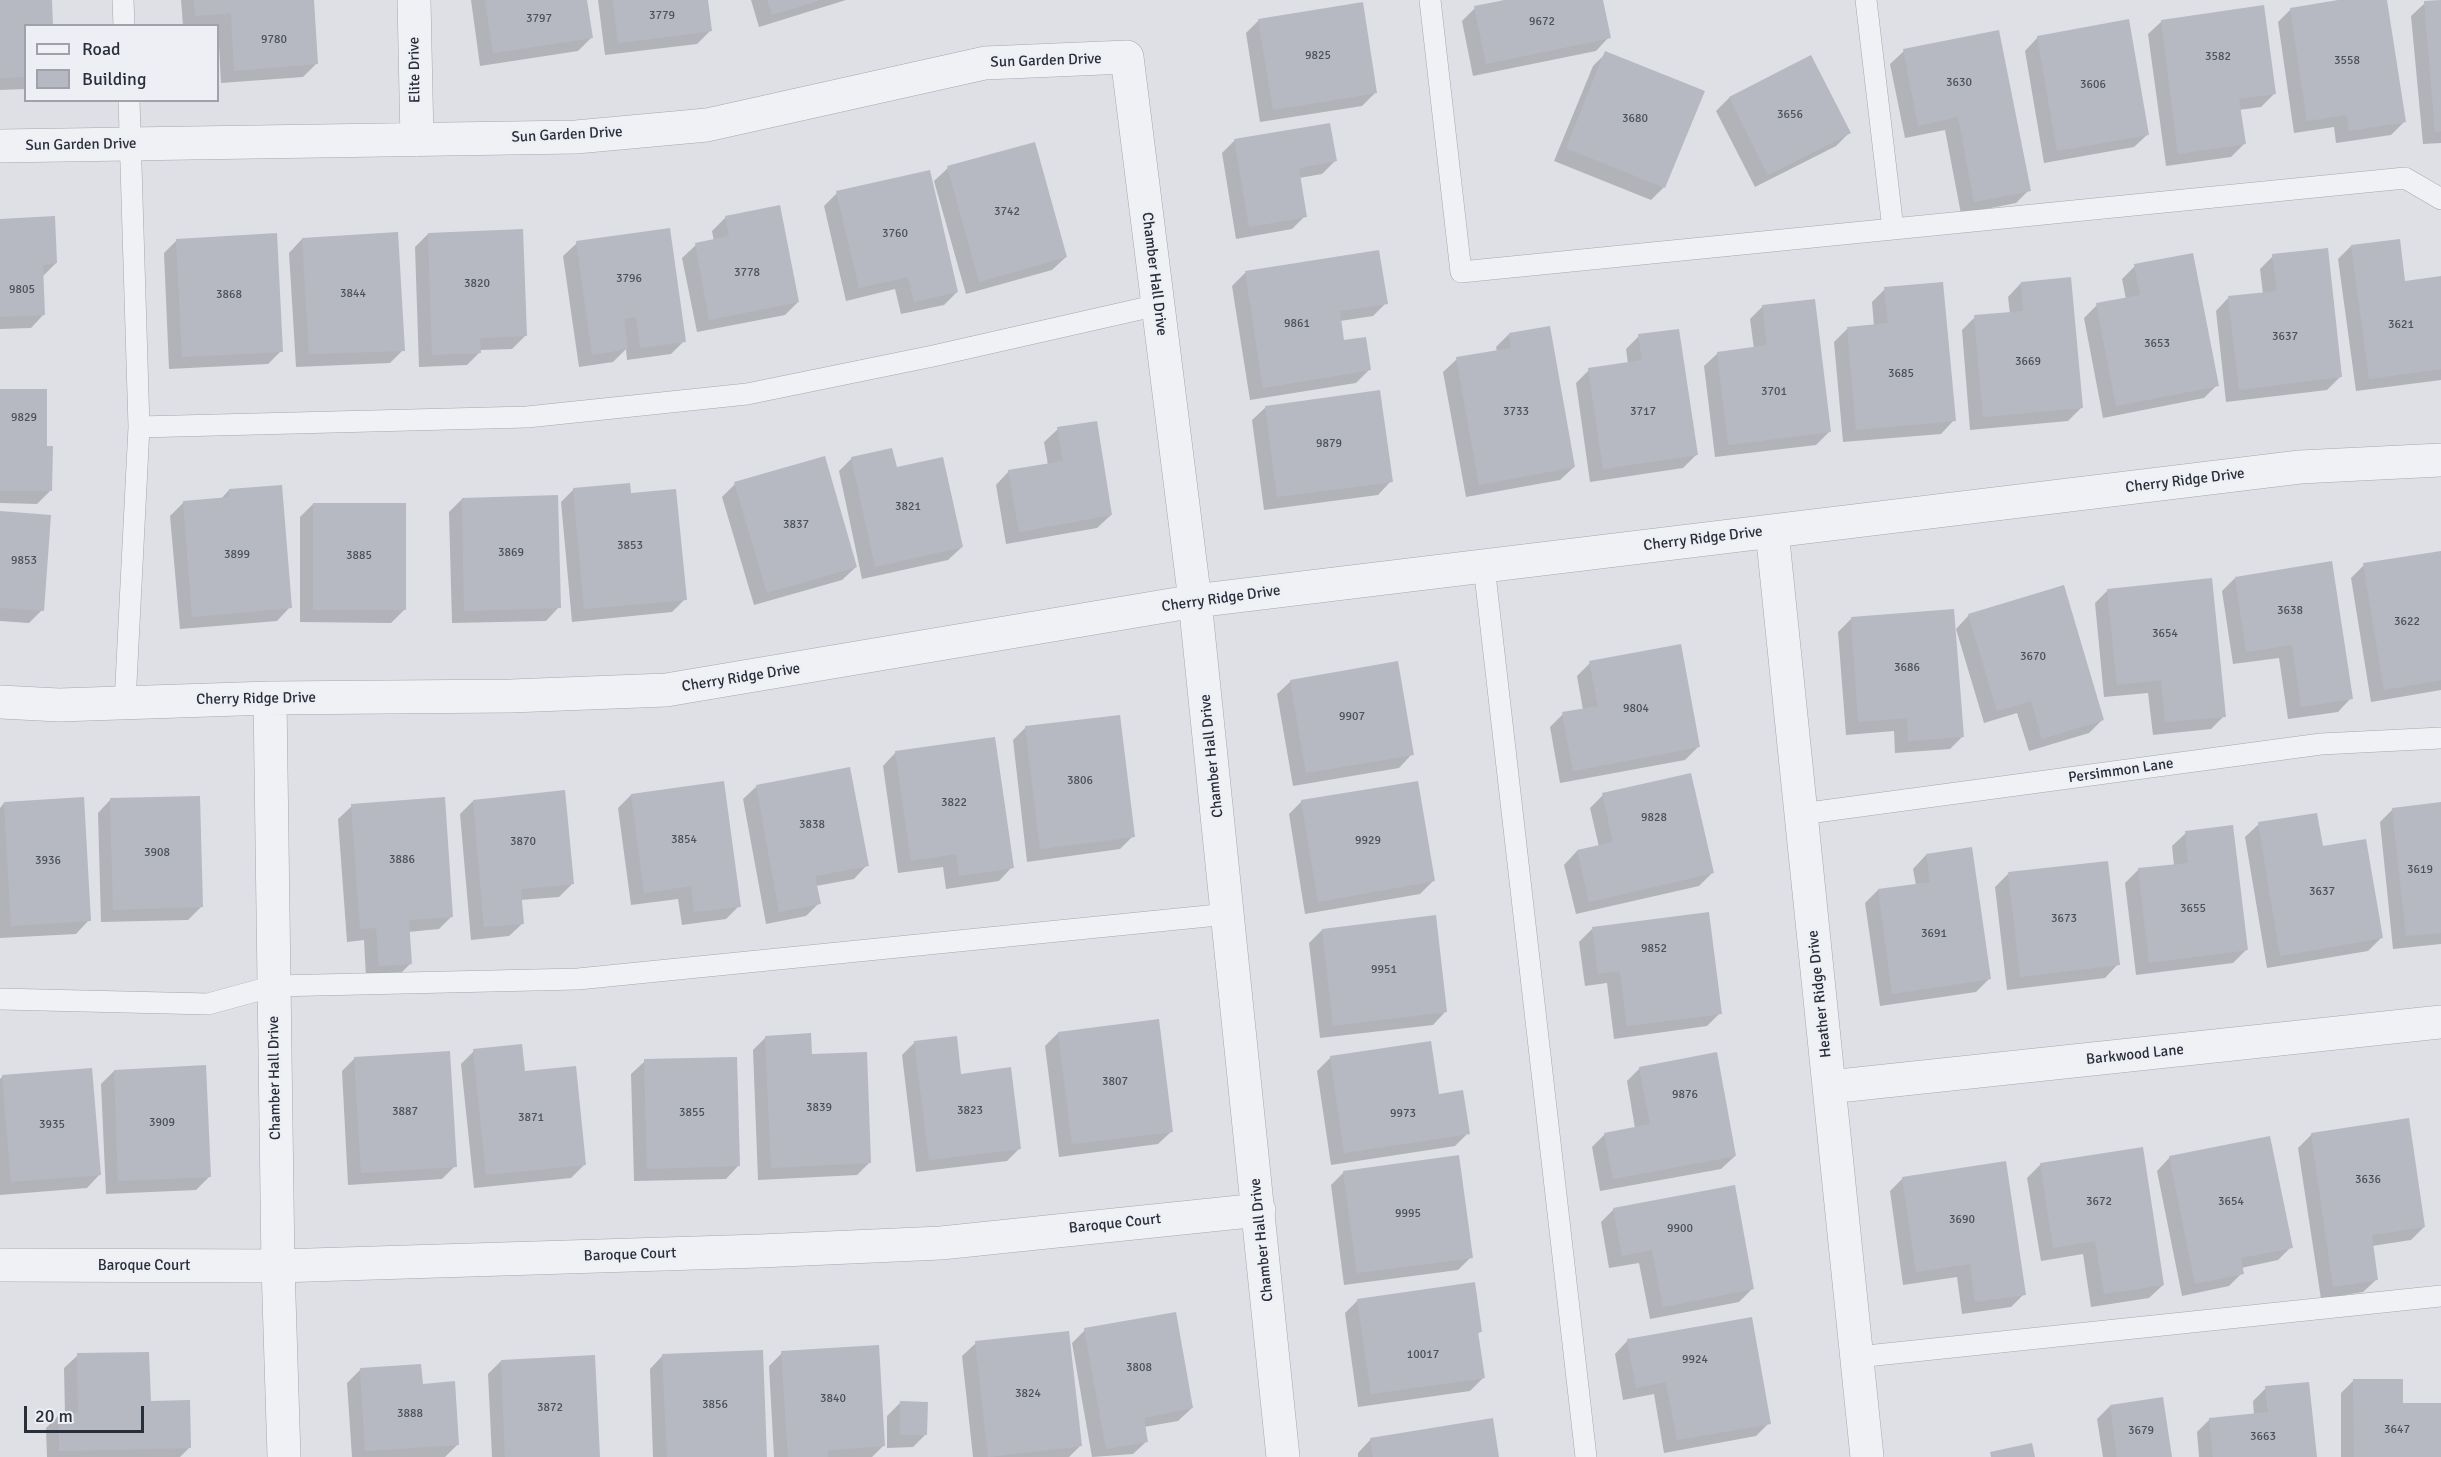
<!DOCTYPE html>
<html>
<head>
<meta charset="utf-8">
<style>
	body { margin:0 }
	#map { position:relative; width:2441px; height:1457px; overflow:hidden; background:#dee0e6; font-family:Signika,sans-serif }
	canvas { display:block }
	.legend { position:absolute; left:24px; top:24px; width:195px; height:78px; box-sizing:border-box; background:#edeff4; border:2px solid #9fa2aa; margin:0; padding:8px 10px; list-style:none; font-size:18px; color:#292e3b }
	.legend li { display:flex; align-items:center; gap:12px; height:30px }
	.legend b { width:30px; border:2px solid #9fa2aa }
	.scale { position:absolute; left:24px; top:1406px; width:120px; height:27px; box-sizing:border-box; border:3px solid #292e3b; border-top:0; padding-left:8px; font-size:18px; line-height:21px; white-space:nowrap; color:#292e3b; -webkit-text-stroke:4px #edeff4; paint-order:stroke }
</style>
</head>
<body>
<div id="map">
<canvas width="2441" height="1457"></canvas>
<ul class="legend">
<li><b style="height:8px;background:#f0f1f5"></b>Road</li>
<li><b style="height:16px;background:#b6b9c2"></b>Building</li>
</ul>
<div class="scale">20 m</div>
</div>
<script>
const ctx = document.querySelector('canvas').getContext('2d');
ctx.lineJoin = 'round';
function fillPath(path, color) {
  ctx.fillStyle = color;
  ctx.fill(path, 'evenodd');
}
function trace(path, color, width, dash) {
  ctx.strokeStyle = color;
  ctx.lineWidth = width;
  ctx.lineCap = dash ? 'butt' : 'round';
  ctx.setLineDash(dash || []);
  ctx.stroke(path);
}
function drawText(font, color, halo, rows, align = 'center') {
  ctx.font = font + ' Signika,sans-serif';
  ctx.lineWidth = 4.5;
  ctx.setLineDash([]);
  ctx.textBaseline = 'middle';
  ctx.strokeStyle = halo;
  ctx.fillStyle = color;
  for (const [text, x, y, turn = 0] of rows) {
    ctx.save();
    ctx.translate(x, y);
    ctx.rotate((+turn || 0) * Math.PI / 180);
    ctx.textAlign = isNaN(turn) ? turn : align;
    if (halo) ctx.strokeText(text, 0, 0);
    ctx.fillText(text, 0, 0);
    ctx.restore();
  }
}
fillPath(new Path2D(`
	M0,0h51l-25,26v63l-26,1z
	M181,0h131l4,64 -13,13 -82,6 -3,-57h-35z
	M471,0h115l5,38 -13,13 -98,15z
	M598,0h109l3,31 -13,13 -92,11z
	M751,0h95l-87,27z
	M1505,0h96l8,37 -13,14 -123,25 -11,-55 13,-13z
	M2348,0h37l19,122 -13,13 -55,8 -2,-16 -40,6 -16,-111 13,-13z
	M2441,1v142l-18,1 -12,-128 14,-13z
	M1259,20l116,73 -13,13 -102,16 -14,-89z
	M2162,21l112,73 -13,13 -22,3 5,34 -13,13 -65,9 -18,-132z
	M2038,37l110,97 -14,13 -90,16 -19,-112z
	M1904,51l125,139 -13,13 -55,11 -16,-84 -40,8 -15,-74z
	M1606,53l58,134 -13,13 -97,-39 39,-95z
	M1810,57l39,76 -13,13 -81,41 -39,-76 13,-13z
	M1235,140l100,21 -13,13 -23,4 6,38 -13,13 -56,10 -14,-86z
	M948,168l118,89 -14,13 -86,24 -32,-113z
	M837,193l120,99 -13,13 -43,9 -6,-25 -49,12 -22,-95z
	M726,217l72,85 -13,13 -88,17 -15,-74 14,-13 18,-4 -2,-10z
	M0,221l56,42 -14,14 2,37 -13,14 -31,1z
	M428,234l98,101 -14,14 -32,1v2l-13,13 -48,2 -4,-120z
	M302,239l101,111 -13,13 -94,4 -7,-114z
	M177,240l104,111 -13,13 -99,5 -5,-116z
	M577,243l107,98 -13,13 -44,6 -1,-11 -13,13 -34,5 -16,-111z
	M2351,246l53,37 37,-5v102l-85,11 -18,-132z
	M2273,256l67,121 -13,13 -101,12 -10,-91 13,-14 34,-3 -3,-25z
	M2135,266l82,119 -13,13 -101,20 -19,-100 13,-13 29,-6 -4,-20z
	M1245,273l141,30 -13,13 -33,5 3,21 26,28 -13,13 -106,17 -18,-114z
	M2021,283l60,125 -13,13 -98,9 -8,-100 13,-13 35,-3 -2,-17z
	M1885,289l69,131 -13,14 -98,8 -9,-100 13,-13 27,-3 -2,-24z
	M1763,306l66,126 -13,13 -101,12 -11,-91 14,-13 36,-4 -4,-30z
	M1509,334l65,133 -14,13 -94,17 -23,-125 14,-13 40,-7 -1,-5z
	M1639,336l57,119 -13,13 -93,14 -14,-99 13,-13 39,-6 -2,-15z
	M0,390l45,57 5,44 -13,13 -37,-1z
	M1266,407l125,74 -13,14 -114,15 -12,-90z
	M1058,429l53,86 -14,13 -91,16 -10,-59 13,-14 39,-6 -4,-23z
	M852,458l44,11 66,78 -14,13 -86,19 -23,-108z
	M735,484l121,83 -14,13 -88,25 -32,-108z
	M574,489l56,6 55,104 -13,13 -100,10 -11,-120z
	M229,490l61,117 -13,14 -97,8 -10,-113 13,-13 38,-4z
	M462,499l97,108 -13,14 -94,2 -3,-111z
	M313,504l92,105 -14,14 -91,-1v-105z
	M0,513l42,97 -13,13 -29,-2z
	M2441,552v138l-70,12 -20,-124 13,-13z
	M2235,578l116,120 -13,14 -50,7 -9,-61 -46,6 -11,-73z
	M2108,590l116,126 -13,13 -58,6 -5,-42 -44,4 -9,-94z
	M1969,615l133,105 -13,13 -60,18 -12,-38 -33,10 -28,-94z
	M1851,619l112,117 -13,13 -55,4 -1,-22 -48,4 -8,-103z
	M1590,663l108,84 -13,13 -125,23 -10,-56 13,-13 20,-4 -6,-34z
	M1291,681l121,73 -13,14 -106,18 -16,-92z
	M1026,727l107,109 -13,13 -93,13 -14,-122z
	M896,752l116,115 -13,14 -53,8 -3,-22 -45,6 -15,-107z
	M757,786l110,79 -13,14 -38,7 3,17 -13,13 -40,8 -23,-125z
	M631,795l108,111 -13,13 -44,6 -4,-26 -47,6 -13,-97z
	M1603,795l109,78 -13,13 -123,28 -12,-49 13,-14 22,-4 -9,-39z
	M111,799l90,108 -13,13 -87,2 -3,-109z
	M473,801l99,83 -13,13 -39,3 3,23 -14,13 -38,4 -11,-126z
	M1302,801l131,80 -13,13 -115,20 -16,-100z
	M4,803l85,117 -13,14 -76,4v-130z
	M2441,803v141l-48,5 -13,-127 13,-13z
	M352,806l100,110 -13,13 -31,3 3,31 -13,13 -32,2 -2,-38 -17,2 -9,-123z
	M2259,824l62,24 60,90 -13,13 -101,17 -22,-131z
	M2186,833l60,117 -13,13 -97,12 -11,-92 13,-13 36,-4 -2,-20z
	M1926,855l63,124 -13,13 -96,14 -15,-103 13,-13 38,-5 -3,-16z
	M2008,874l110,90 -13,14 -98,12 -12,-103z
	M1592,929l128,84 -13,13 -93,13 -7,-56 -22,3 -6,-44z
	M1322,930l124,81 -13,14 -113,13 -11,-95z
	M1058,1033l114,98 -14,13 -99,13 -14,-111z
	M766,1037l44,19 60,106 -13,13 -99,5 -5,-130z
	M915,1042l45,33 60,73 -13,13 -91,11 -14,-117z
	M474,1051l49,22 61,92 -13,13 -97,10 -13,-124z
	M355,1058l100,108 -13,13 -94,6 -6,-114z
	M1330,1058l108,38 30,37 -13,13 -124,19 -14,-94z
	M645,1061l94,104 -13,14 -92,2 -3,-107z
	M1640,1068l95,88 -14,13 -121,22 -8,-44 13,-13 30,-6 -8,-47z
	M114,1071l95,106 -13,13 -90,4 -5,-110z
	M3,1076l97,98 -13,14 -87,7v-116z
	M2312,1134l112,93 -13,13 -39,6 5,33 -14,13 -42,7 -23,-151z
	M2170,1157l121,90 -13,13 -37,8 1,5 -13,13 -47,10 -25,-125z
	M2041,1164l122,121 -14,13 -58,9 -8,-53 -42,7 -14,-83z
	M1344,1172l127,85 -13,13 -114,15 -13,-100z
	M1903,1178l121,116 -13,13 -49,7 -5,-37 -54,8 -13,-94z
	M1614,1209l138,80 -13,13 -89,17 -11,-56 -30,5 -8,-46z
	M1358,1300l123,31 -4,4 6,43 -13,13 -112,16 -13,-94z
	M1085,1330l107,78 -14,13 -34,6 3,14 -14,13 -41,3 -20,-114z
	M1628,1340l141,83 -13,13 -92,17 -10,-59 -31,6 -8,-46z
	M976,1343l104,103 -11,11h-96l-11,-101z
	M782,1353l102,92 -12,12h-98l-5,-91z
	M78,1355l71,47 40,46 -9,9h-133l-1,-29 13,-13h6l-1,-47z
	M663,1355l103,102h-113l-3,-88z
	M501,1361l98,96h-107l-4,-83z
	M360,1370l61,15 37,59 -13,13h-93l-5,-74z
	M2354,1380l47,24h40v53h-100v-64z
	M2266,1388l49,69h-116l-2,-25 13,-13 44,-4 -1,-14z
	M900,1403l26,31 -13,13 -26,1v-32z
	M2110,1406l60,51h-67l-6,-38z
	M1371,1439l126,18h-139v-4z`), '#0003');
fillPath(new Path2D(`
	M0,0h52l1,26h-27v51l-26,1z
	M194,0h120l4,64 -84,7 -3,-58 -36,3z
	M485,0h102l6,38 -100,15z
	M613,0h95l4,31 -94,12z
	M767,0h51v1l-46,14z
	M1505,0h98l8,38 -125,26 -12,-58z
	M2338,0h49l19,122 -57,9 -2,-16 -40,6 -17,-113z
	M2441,0v131l-6,1 -11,-131z
	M1363,2l14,91 -104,17 -15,-91z
	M2264,5l12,89 -37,5 7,45 -68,10 -17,-134z
	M2129,19l20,116 -92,16 -20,-115z
	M1999,30l32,161 -57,11 -16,-85 -40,9 -15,-77z
	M1605,51l100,40 -40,97 -99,-40z
	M1811,55l40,78 -83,42 -39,-78z
	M1330,123l7,38 -38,7 8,49 -58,10 -15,-88z
	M1035,142l32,115 -88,25 -32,-116z
	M930,170l28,122 -44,10 -6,-25 -49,11 -23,-97z
	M780,205l19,97 -90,18 -14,-77 34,-7 -4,-20z
	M55,216l2,47 -14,2 2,50 -45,2v-98z
	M670,228l16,114 -46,6 -4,-31 -12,2 4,30 -36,6 -16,-114z
	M523,229l4,107 -47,2 1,15 -49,2 -4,-122z
	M398,232l7,119 -96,3 -7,-116z
	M277,233l6,119 -101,5 -6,-118z
	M2400,239l5,42 36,-5v93l-72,10 -18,-134z
	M2328,248l14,129 -103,13 -11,-94 49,-5 -5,-37z
	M1379,250l9,54 -48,7 4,29 22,-3 5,33 -108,18 -18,-117z
	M2193,253l26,133 -103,20 -20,-103 44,-8 -6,-31z
	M2071,277l12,131 -100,9 -9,-102 49,-4 -2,-29z
	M1943,282l13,139 -100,9 -9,-103 41,-4 -4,-36z
	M1815,299l16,133 -103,13 -11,-93 50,-7 -5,-40z
	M1550,326l25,141 -96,18 -23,-128 55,-9 -2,-15z
	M1679,329l19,126 -95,14 -15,-101 54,-8 -4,-26z
	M0,389h47v57h6l-1,45h-52z
	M1380,390l13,92 -116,15 -12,-91z
	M1097,421l15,94 -93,17 -11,-62 55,-9 -6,-34z
	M892,448l5,19 46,-10 20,90 -88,20 -24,-110z
	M825,456l32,111 -90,26 -33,-111z
	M630,483l1,10 45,-4 11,111 -103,9 -11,-121z
	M282,485l10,123 -100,9 -9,-116 46,-4v-8z
	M558,495l3,113 -97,3 -2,-113z
	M313,503h93v107h-93z
	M0,511l51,4 -7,96 -44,-3z
	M2441,551v129l-57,10 -21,-127z
	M2332,561l21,138 -52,8 -9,-62 -46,7 -11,-75z
	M2212,578l14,139 -61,5 -4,-42 -44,5 -10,-96z
	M2064,585l40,135 -62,19 -11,-38 -34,10 -29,-97z
	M1954,609l10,128 -56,4 -1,-23 -49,4 -7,-105z
	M1681,644l19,103 -127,24 -11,-59 36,-6 -9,-45z
	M1398,661l16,94 -108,18 -16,-93z
	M1120,715l15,122 -95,12 -15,-123z
	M995,737l19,131 -55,8 -3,-22 -45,7 -16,-110z
	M850,767l19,99 -54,10 6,28 -42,8 -23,-127z
	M1691,773l23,100 -125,29 -12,-52 36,-8 -11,-49z
	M724,781l17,126 -47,5 -3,-26 -47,7 -13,-99z
	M1418,781l17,100 -117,21 -17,-102z
	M565,790l9,94 -53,5 3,35 -40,3 -11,-127z
	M200,796l3,111 -90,3 -3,-112z
	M84,797l7,124 -80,5 -7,-124z
	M445,797l8,120 -44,3 3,44 -33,2 -3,-38 -16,1 -9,-125z
	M2441,802v131l-35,3 -14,-128z
	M2317,813l6,33 43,-7 17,99 -103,18 -22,-134z
	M2233,825l15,125 -99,13 -11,-95 50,-5 -3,-32z
	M1972,847l19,132 -99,15 -14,-105 52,-7 -4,-28z
	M2108,861l12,104 -100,12 -12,-105z
	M1709,912l13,102 -95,12 -7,-55 -22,3 -6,-47z
	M1436,915l11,97 -114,14 -11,-97z
	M1159,1019l14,113 -101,12 -14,-112z
	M811,1033l1,21 55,-2 4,111 -100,5 -6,-132z
	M957,1036l4,38 50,-7 10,82 -92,11 -15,-119z
	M1431,1041l8,53 24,-4 7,44 -126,19 -14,-97z
	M522,1044l3,27 51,-5 10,99 -100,10 -13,-126z
	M450,1051l7,116 -96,6 -7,-116z
	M1717,1052l19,104 -123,23 -9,-46 46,-9 -11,-57z
	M737,1057l3,109 -93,3 -3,-110z
	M206,1065l5,112 -93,4 -4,-111z
	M92,1068l9,107 -90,7 -9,-107z
	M2409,1118l16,109 -53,8 6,45 -45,7 -22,-154z
	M2270,1136l23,112 -52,10 3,16 -49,10 -26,-128z
	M2143,1147l21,138 -60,9 -9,-53 -42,7 -13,-85z
	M1459,1155l14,103 -116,15 -14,-102z
	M2006,1161l20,134 -51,7 -5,-38 -54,8 -14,-95z
	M1735,1185l19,104 -91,18 -11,-57 -30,6 -9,-48z
	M1475,1282l7,50h-4l7,46 -114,16 -14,-95z
	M1176,1312l17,96 -49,10 4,24 -42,7 -22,-121z
	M1752,1317l19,107 -94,16 -11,-58 -30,6 -9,-49z
	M1069,1331l13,115 -94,11 -13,-116z
	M879,1345l6,101 -57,4v7h-40l-7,-106z
	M763,1350l4,107h-100l-5,-103z
	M149,1352l2,49 39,-1 1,48 -132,3v-38h19l-1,-60z
	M595,1355l5,102h-95l-4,-97z
	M421,1364l2,20 32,-3 4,64 -94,6 -5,-83z
	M2353,1379h50v24h38v54h-87z
	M2309,1382l8,75h-104l-4,-39 59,-6 -3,-26z
	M2163,1397l9,60h-55l-7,-52z
	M900,1401l28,1 -1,33h-27z
	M1493,1418l6,39h-126l-3,-19z
	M2032,1443l3,14h-44l-1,-5z`), '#b6b9c2');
const lane = new Path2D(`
	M123,0l1,26
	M1430,0l31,272 944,-94 36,21
	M1866,0l27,229
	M139,427l388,-10 220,-23 186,-38 225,-51
	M1484,566l102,891
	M125,703l14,-276 -10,-327
	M1801,814l520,-70 120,-6
	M0,999l208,5 66,-18 304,-7 650,-65
	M1857,1357l584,-61`);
const street = new Path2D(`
	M414,0l3,140
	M0,146l576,-9 131,-12 278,-62 142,-6 68,544 88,856
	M1772,531l95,926
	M270,698l8,568 6,191
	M0,702l59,3 211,-7 241,-2 155,-6 529,-89 1105,-134 141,-7
	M1829,1087l612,-65
	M0,1265l278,1 482,-15 181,-8 318,-33`);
trace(lane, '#a4a7af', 22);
trace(street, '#a4a7af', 34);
trace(lane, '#f0f1f5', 21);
trace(street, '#f0f1f5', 33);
drawText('12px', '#4c515d', null, [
	["3779",662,16],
	["3797",539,19],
	["9672",1542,22],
	["9780",274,40],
	["9825",1318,56],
	["3582",2218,57],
	["3558",2347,61],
	["3630",1959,83],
	["3606",2093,85],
	["3656",1790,115],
	["3680",1635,119],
	["3742",1007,212],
	["3760",895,234],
	["3778",747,273],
	["3796",629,279],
	["3820",477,284],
	["9805",22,290],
	["3844",353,294],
	["3868",229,295],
	["9861",1297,324],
	["3621",2401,325],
	["3637",2285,337],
	["3653",2157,344],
	["3669",2028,362],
	["3685",1901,374],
	["3701",1774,392],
	["3733",1516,412],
	["3717",1643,412],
	["9829",24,418],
	["9879",1329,444],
	["3821",908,507],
	["3837",796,525],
	["3853",630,546],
	["3869",511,553],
	["3899",237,555],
	["3885",359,556],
	["9853",24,561],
	["3638",2290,611],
	["3622",2407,622],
	["3654",2165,634],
	["3670",2033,657],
	["3686",1907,668],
	["9804",1636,709],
	["9907",1352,717],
	["3806",1080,781],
	["3822",954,803],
	["9828",1654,818],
	["3838",812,825],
	["3854",684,840],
	["9929",1368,841],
	["3870",523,842],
	["3908",157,853],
	["3886",402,860],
	["3936",48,861],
	["3619",2420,870],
	["3637",2322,892],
	["3655",2193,909],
	["3673",2064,919],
	["3691",1934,934],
	["9852",1654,949],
	["9951",1384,970],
	["3807",1115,1082],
	["9876",1685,1095],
	["3839",819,1108],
	["3823",970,1111],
	["3887",405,1112],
	["3855",692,1113],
	["9973",1403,1114],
	["3871",531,1118],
	["3909",162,1123],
	["3935",52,1125],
	["3636",2368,1180],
	["3672",2099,1202],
	["3654",2231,1202],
	["9995",1408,1214],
	["3690",1962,1220],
	["9900",1680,1229],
	["10017",1423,1355],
	["9924",1695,1360],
	["3808",1139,1368],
	["3824",1028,1394],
	["3840",833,1399],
	["3856",715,1405],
	["3872",550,1408],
	["3888",410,1414],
	["3647",2397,1430],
	["3679",2141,1431],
	["3663",2263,1437]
]);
drawText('15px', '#292e3b', '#edeff4', [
	["Sun Garden Drive",1046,61,-2],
	["Elite Drive",415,70,-91],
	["Sun Garden Drive",567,135,-3],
	["Sun Garden Drive",81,145,-1],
	["Chamber Hall Drive",1154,274,83],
	["Cherry Ridge Drive",2185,481,-7],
	["Cherry Ridge Drive",1703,539,-7],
	["Cherry Ridge Drive",1221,599,-8],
	["Cherry Ridge Drive",741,678,-9],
	["Cherry Ridge Drive",256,699,-1],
	["Chamber Hall Drive",1212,756,-96],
	["Persimmon Lane",2121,771,-8],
	["Heather Ridge Drive",1820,994,-96],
	["Barkwood Lane",2135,1055,-6],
	["Chamber Hall Drive",275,1078,-91],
	["Baroque Court",1115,1224,-6],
	["Chamber Hall Drive",1262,1240,-96],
	["Baroque Court",630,1255,-2],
	["Baroque Court",144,1266]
]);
</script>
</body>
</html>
